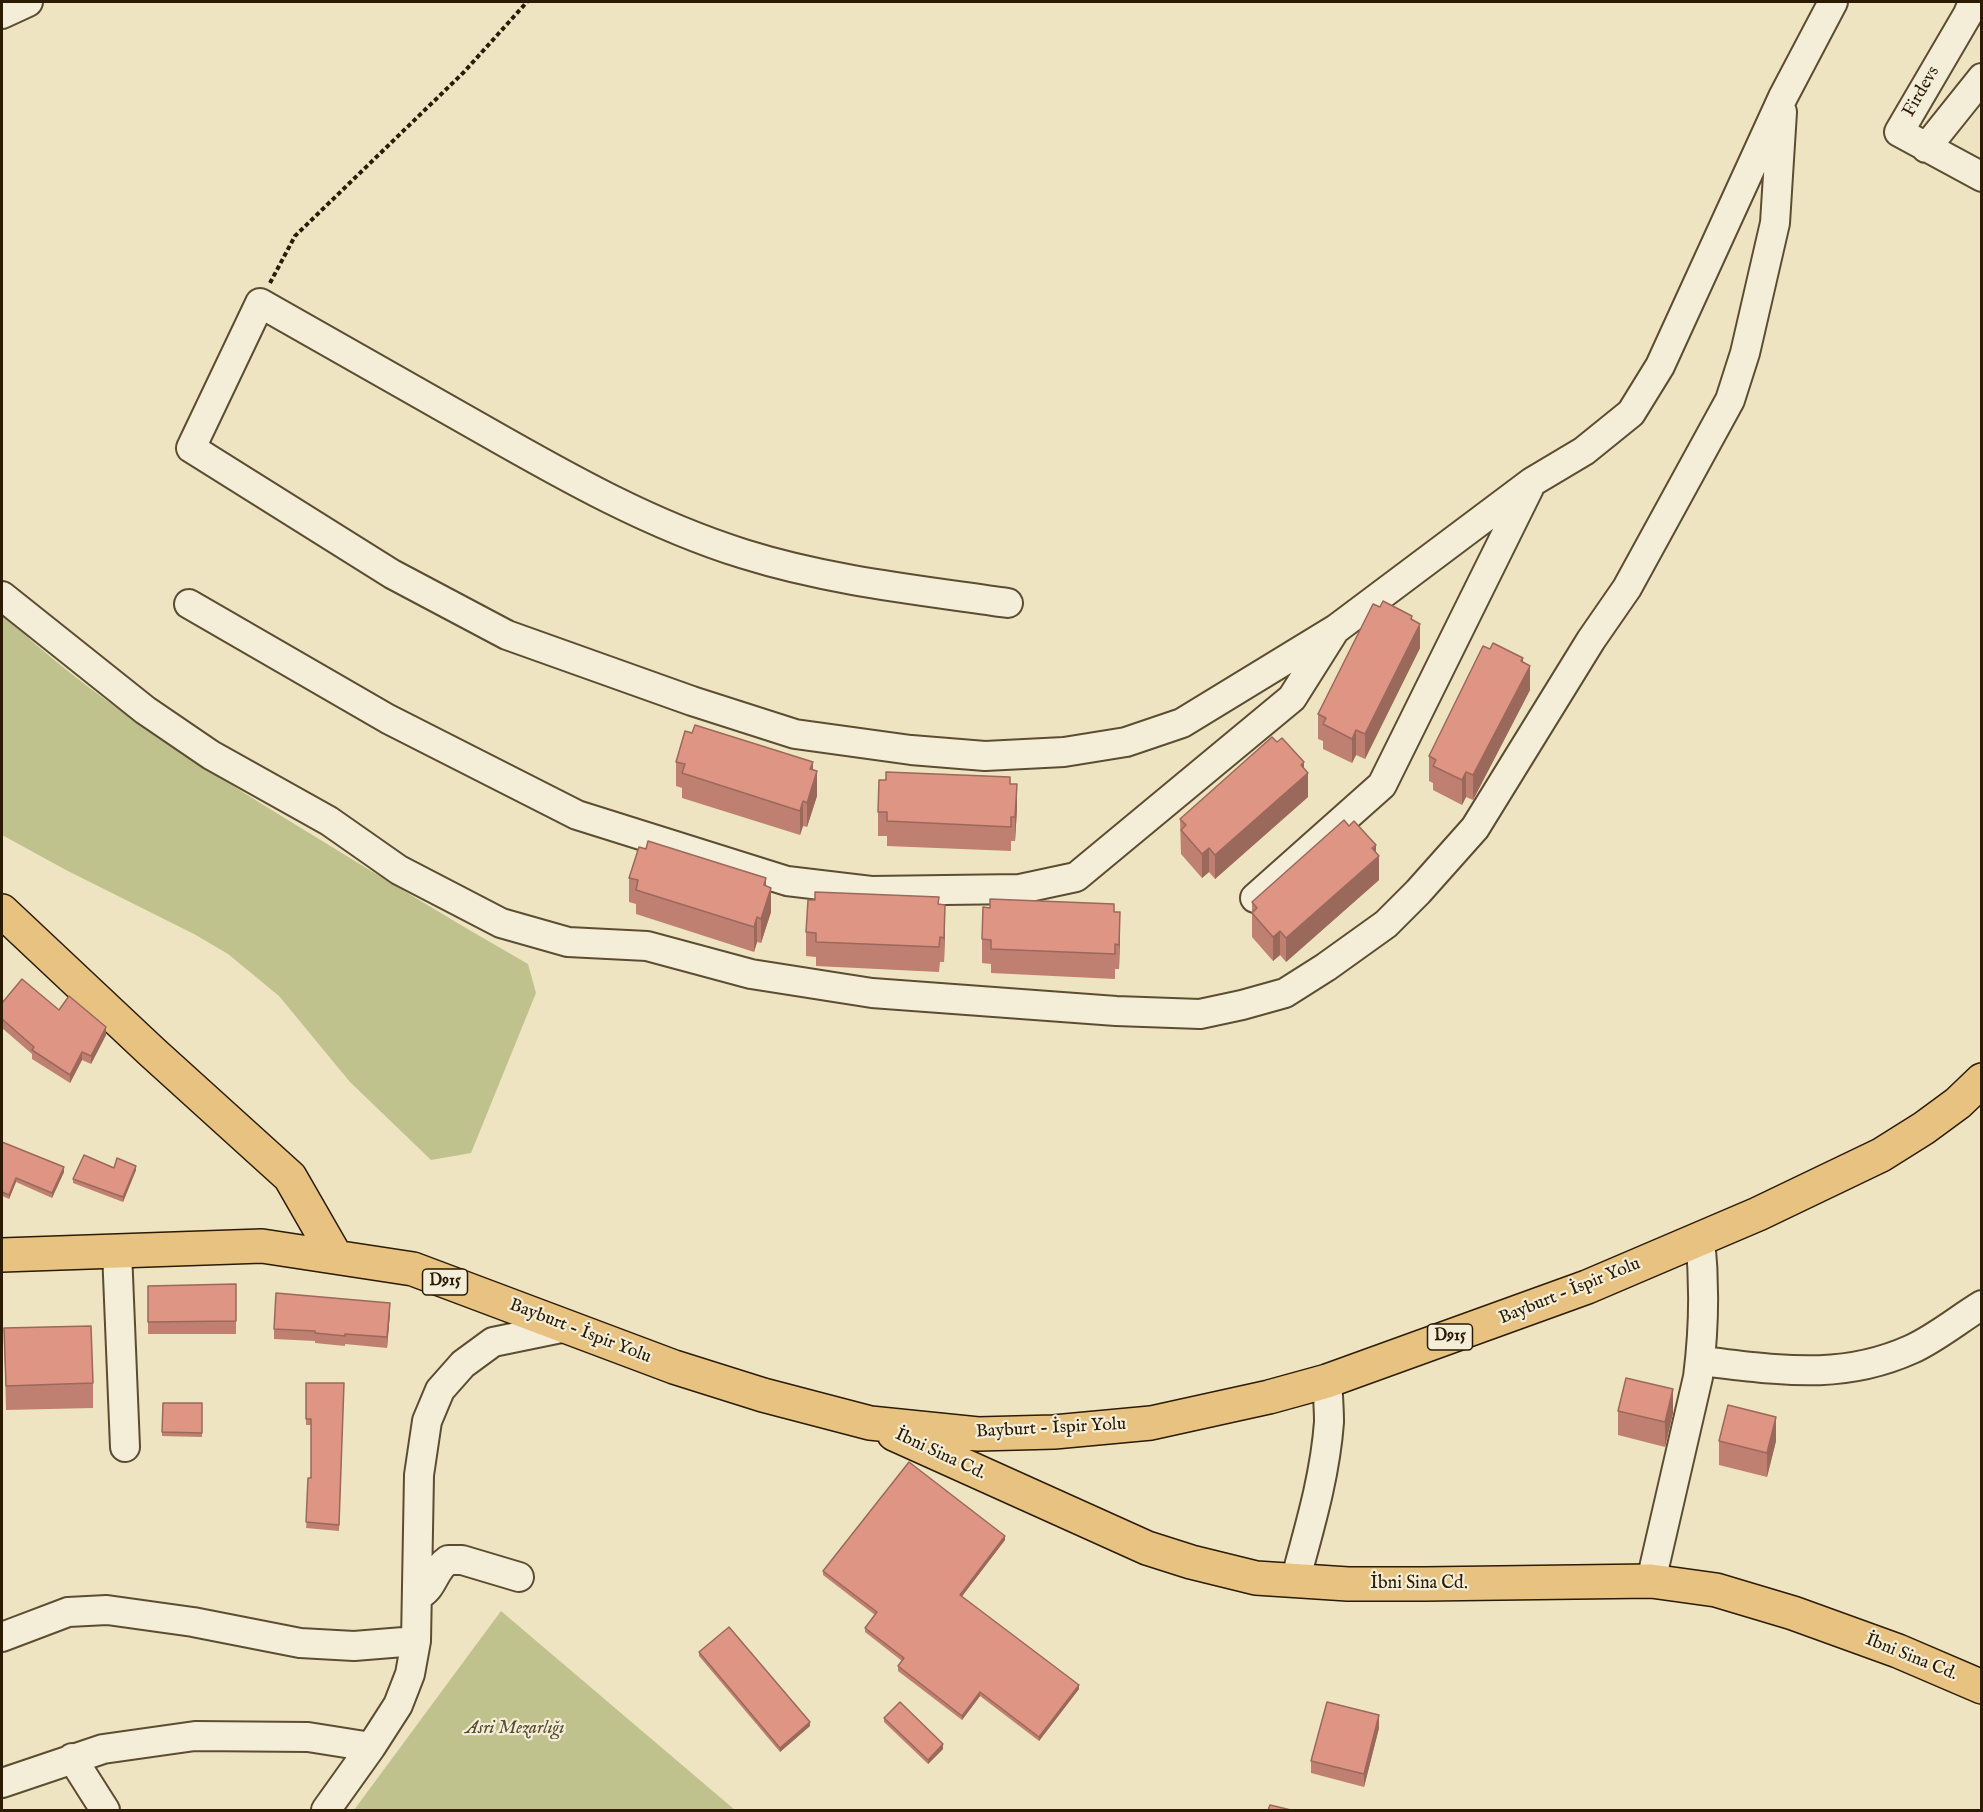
<!DOCTYPE html>
<html>
<head>
<meta charset="utf-8">
<style>
	body { margin:0 }
	#map { position:relative; width:1983px; height:1812px; overflow:hidden; background:#eee4c1; font-family:"IM FELL English",serif }
	canvas { display:block }
	.frame { position:absolute; inset:0; border:3px solid #2b1b03; pointer-events:none }
</style>
</head>
<body>
<div id="map">
<canvas width="1983" height="1812"></canvas>
<div class="frame"></div>
</div>
<script>
const ctx = document.querySelector('canvas').getContext('2d');
ctx.lineJoin = 'round';
function fillPath(path, color) {
  ctx.fillStyle = color;
  ctx.fill(path, 'evenodd');
}
function trace(path, color, width, dash) {
  ctx.strokeStyle = color;
  ctx.lineWidth = width;
  ctx.lineCap = dash ? 'butt' : 'round';
  ctx.setLineDash(dash || []);
  ctx.stroke(path);
}
function drawText(font, color, halo, rows, align = 'center') {
  ctx.font = font + ' "IM FELL English",serif';
  ctx.lineWidth = 4.5;
  ctx.setLineDash([]);
  ctx.textBaseline = 'middle';
  ctx.strokeStyle = halo;
  ctx.fillStyle = color;
  for (const [text, x, y, turn = 0] of rows) {
    ctx.save();
    ctx.translate(x, y);
    ctx.rotate((+turn || 0) * Math.PI / 180);
    ctx.textAlign = isNaN(turn) ? turn : align;
    if (halo) ctx.strokeText(text, 0, 0);
    ctx.fillText(text, 0, 0);
    ctx.restore();
  }
}
fillPath(new Path2D(`
	M2,614c89,84 195,150 299,214 75,46 150,92 227,136l8,29 -65,160 -40,7 -81,-78 -71,-86 -51,-42 -34,-20 -128,-64 -64,-35z
	M501,1611l234,199h-381z`), '#c0c28e');
const minor = new Path2D(`
	M1973,2l-5,12 -69,118 83,45
	M2,14l26,-12
	M1926,148l56,-70
	M2,596l143,114 66,45 118,66 70,49 102,53 67,19 79,4 104,28 121,19 244,18 84,3 42,-9 43,-12 41,-26 60,-43 32,-32 57,-64 116,-188 36,-52 103,-188 15,-47 30,-130 7,-111
	M1008,603c-89,-13 -178,-22 -264,-49 -93,-29 -178,-77 -262,-125 -74,-42 -148,-84 -222,-126l-69,145 201,126 115,61 185,66 103,33 116,16 74,6 79,-4 62,-10 56,-19 154,-94 196,-147 52,-31 47,-38 29,-47 123,-269 50,-95
	M189,604l199,115 189,96 210,66 84,10 149,-2 56,-12 216,-179 41,-65
	M1255,898l127,-113 147,-297
	M117,1251l8,196
	M1700,1361c76,8 139,21 212,-12 24,-11 47,-30 70,-44
	M1295,1581c14,-52 30,-104 34,-159 0,-13 -1,-27 -2,-41
	M1651,1581l47,-204c6,-47 7,-92 2,-139
	M417,1596c17,-7 16,-26 31,-36h14l57,17
	M2,1637l66,-25 39,-2 86,12 107,21 54,3 62,-5
	M72,1758l33,52
	M2,1783l101,-34 92,-13 113,1 63,10
	M326,1810l45,-63 27,-42 12,-31 6,-33 3,-166 8,-54 13,-31 23,-26 30,-22 73,-15`);
const major = new Path2D(`
	M2,911l150,141 138,125 46,80
	M2,1255l260,-9 151,23 261,98 89,28 107,28 108,11 76,-2 97,-9 118,-26 58,-16 260,-94 171,-73 123,-59 43,-27 34,-25 24,-23
	M894,1434l253,114 44,14 65,16 92,6h77l226,-3 65,9 77,23 105,38 84,36`);
trace(minor, '#5c4d32', 32);
trace(major, '#2b1b03', 36);
trace(new Path2D(`
	M270,283l25,-47 169,-164 63,-70`), '#2b1b03', 4, [4.5, 3]);
trace(minor, '#f4edd7', 28);
trace(major, '#e7c280', 33);
fillPath(new Path2D(`
	M1380,607l32,13 8,28 -55,111 -9,-4 -4,8 -29,-14v-8l-5,-2v-25z
	M1523,662l7,28 -57,110 -7,-3 -4,8 -29,-15v-7l-4,-2v-25z
	M676,762l137,8 4,26 -10,31 -4,-1 -3,9 -118,-37v-10l-6,-2z
	M1304,769l4,28 -93,82 -6,-7 -7,6 -21,-24 -1,-35z
	M1010,784l7,25 -2,32h-4v10l-124,-5v-10h-9v-24z
	M1349,826l27,26 3,28 -93,82 -6,-7 -7,6 -21,-24v-35z
	M629,878l137,8 5,26 -10,31 -4,-1 -3,10 -118,-38v-10l-7,-2z
	M939,905l6,24 -1,33h-4l-1,10 -123,-6v-9l-10,-1v-24z
	M1114,912l6,24 -1,33h-4v10l-124,-6v-9l-9,-1v-24z
	M2,1003l57,7 47,25 -15,29 -9,-4 -12,23 -38,-24v-5l-30,-26z
	M2,1142l62,30 -12,26 -36,-16 -7,17 -7,-3z
	M114,1168l22,2 -13,32 -50,-19v-4z
	M236,1284v50h-88v-48z
	M390,1313l-3,35 -42,-4v2l-30,-3v-2l-41,-2v-10z
	M4,1328l89,55v25l-87,2z
	M306,1383h38l-5,148 -33,-3 5,-50v-53h-5z
	M163,1403h39v34l-40,-1z
	M1618,1411l55,2 -8,34 -47,-12z
	M1719,1441h57l-9,36 -48,-12z
	M1005,1540l-43,56 117,93 -40,52 -59,-45 -18,24 -64,-49v-5l4,-5 -37,-29v-4l10,-13 -52,-40v-4z
	M699,1652l111,74 -30,26 -81,-96z
	M884,1718l59,31 -15,15 -44,-42z
	M1379,1728l-15,59 -53,-14v-12z`), '#bf8072');
fillPath(new Path2D(`
	M1412,616v23l8,-15v24l-55,111v-25z
	M1523,658v22l7,-14v24l-57,110v-25z
	M1356,730v25l-4,8v-24z
	M813,762v23l4,-14v25l-10,31v-24l3,-34z
	M1304,762v14l4,-3v24l-93,82v-24z
	M1466,772v25l-4,8v-25z
	M1017,784v25l-2,32v-24z
	M803,801v25l-3,9v-24z
	M1376,845v14l3,-3v24l-93,82v-24z
	M1209,848v24l-7,6v-24z
	M766,878v24l5,-14v24l-10,31v-24l3,-34z
	M945,905v24l-1,33v-24z
	M1120,912v24l-1,33v-24z
	M757,917v25l-3,10v-25z
	M1280,931v24l-7,6v-24z
	M106,1027v8l-15,29v-8z
	M82,1052v8l-12,23v-8z
	M136,1166v4l-13,32v-5z
	M64,1167v5l-12,26v-5z
	M16,1178v4l-7,17v-4z
	M390,1303v10l-3,35v-11z
	M1673,1389v24l-8,34v-25z
	M1776,1417v24l-9,36v-24z
	M1005,1536v4l-45,59v-4z
	M1079,1685v4l-40,52v-4z
	M980,1692v4l-18,24v-4z
	M1379,1715v13l-15,59v-13z
	M810,1722v4l-30,26v-4z
	M943,1744v5l-15,15v-4z`), '#9b685c');
const building = new Path2D(`
	M1383,601l29,15 -1,3 9,5 -55,110 -9,-4 -4,9 -29,-15 3,-6 -8,-4 55,-110 7,3z
	M1493,643l30,15 -2,3 9,5 -57,109 -7,-3 -4,8 -29,-14 3,-6 -7,-4 54,-110 7,3z
	M695,725l118,37 -3,7 7,2 -10,32 -4,-2 -3,10 -118,-38 3,-9 -9,-2 9,-31 7,2z
	M1272,737l5,5 5,-4 22,24 -3,3 7,8 -93,82 -6,-7 -7,6 -21,-24 5,-5 -6,-6z
	M886,772l124,5v7h7l-2,33h-4v10l-124,-6v-9h-9l1,-32h7z
	M1344,820l5,6 5,-5 22,24 -4,3 7,8 -93,82 -6,-7 -7,6 -21,-24 5,-5 -5,-6z
	M648,841l118,37 -2,7 7,3 -10,31 -4,-2 -3,10 -118,-37 2,-10 -9,-2 10,-31 7,2z
	M815,892l124,5 -1,7 7,1 -1,33 -4,-1 -1,10 -123,-5v-9l-10,-1 2,-32h7z
	M990,899l124,5v8h6l-1,33 -4,-1v10l-124,-5v-9l-9,-1 1,-32 7,1z
	M22,979l37,31 10,-14 37,31 -15,29 -9,-4 -12,23 -38,-25 2,-3 -32,-28v-16z
	M2,1142l62,25 -12,26 -36,-15 -7,17 -7,-3z
	M84,1155l30,13 3,-10 19,8 -13,31 -50,-18z
	M236,1284v37l-88,1v-36z
	M276,1293l114,10 -3,34 -42,-3v2l-30,-3v-2l-41,-2z
	M91,1326l2,57 -87,3 -2,-58z
	M1626,1378l47,11 -8,33 -47,-11z
	M306,1383h38l-5,142 -33,-3 2,-44h3v-59h-5z
	M163,1403h39v30l-40,-1z
	M1728,1405l48,12 -9,36 -48,-12z
	M909,1462l96,74 -45,59 119,90 -40,52 -59,-45 -18,24 -64,-50 6,-8 -39,-30 12,-16 -54,-41z
	M729,1627l81,95 -30,26 -81,-96z
	M900,1702l43,42 -15,16 -44,-42z
	M1327,1702l52,13 -15,59 -53,-13z
	M1270,1805l21,5h-23z`);
fillPath(building, '#de9584');
trace(building, '#9b685c', 1.5);
for (const [x, y, w] of [
	[445,1282,45],
	[1450,1337,45]
]) {
  const box = new Path2D();
  box.roundRect(x - w / 2, y - 13, w, 26, 4.5);
  ctx.fillStyle = '#f4edd7';
  ctx.fill(box);
  trace(box, '#2b1b03', 1.5);
}
drawText('bold 16px', '#2b1b03', null, [
	["D915",445,1282],
	["D915",1450,1337]
]);
drawText('18px', '#2b1b03', '#f4edd7', [
	["Firdevs",1922,92,-60],
	["Bayburt - İspir Yolu",1570,1292,-22],
	["Bayburt - İspir Yolu",580,1332,21],
	["Bayburt - İspir Yolu",1051,1429,-3],
	["İbni Sina Cd.",940,1455,25],
	["İbni Sina Cd.",1419,1584],
	["İbni Sina Cd.",1911,1658,22]
]);
drawText('italic 18px', '#584d2d', '#f4edd7', [
	["Asri Mezarlığı",515,1729]
]);
</script>
</body>
</html>
